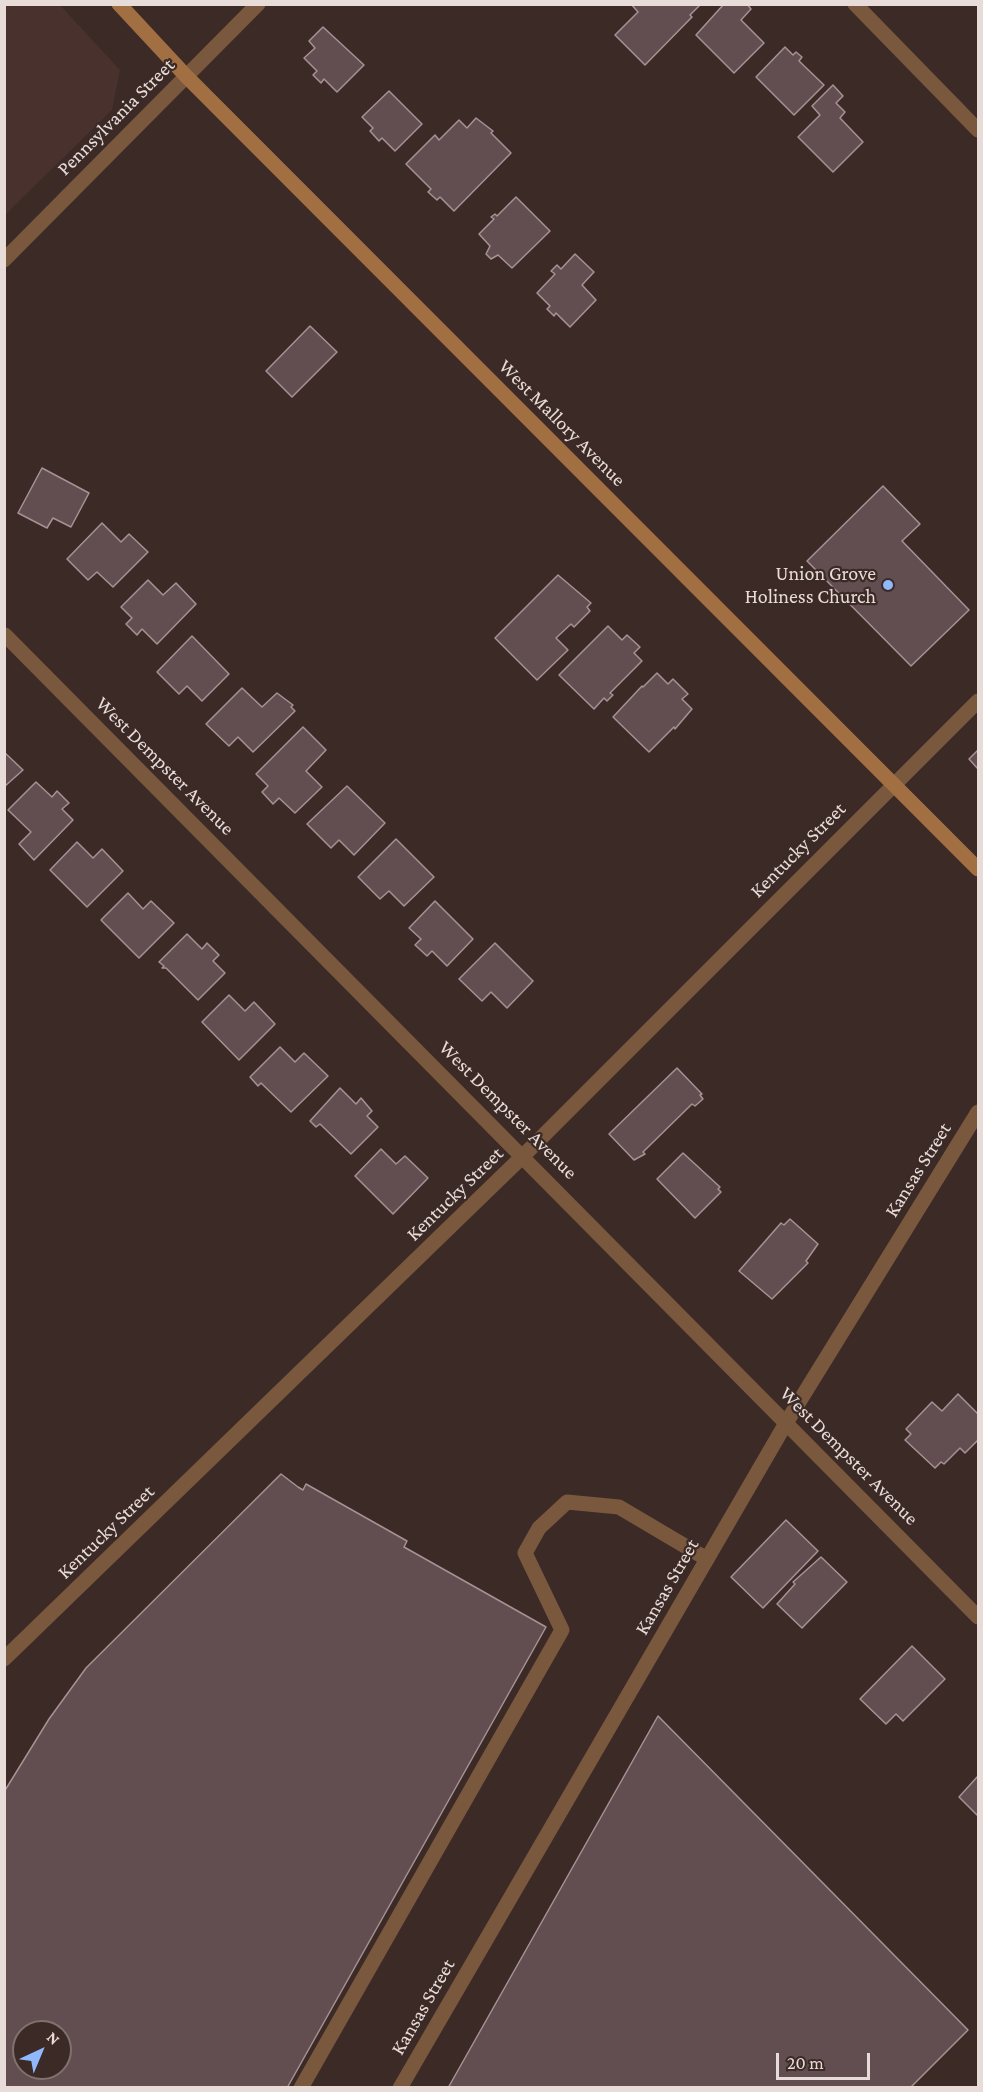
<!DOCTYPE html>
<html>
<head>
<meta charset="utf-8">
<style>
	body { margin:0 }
	#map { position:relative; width:983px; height:2092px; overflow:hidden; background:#3b2a26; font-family:"Crimson Pro",serif }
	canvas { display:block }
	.frame { position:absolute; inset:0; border:6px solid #e8dcd9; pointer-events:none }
	.north { position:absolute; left:12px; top:2020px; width:60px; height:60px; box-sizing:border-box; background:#3b2a26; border:2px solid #80716e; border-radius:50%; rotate:44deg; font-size:16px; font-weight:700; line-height:24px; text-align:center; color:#e8dcd9 }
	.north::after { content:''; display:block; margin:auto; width:21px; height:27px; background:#8fb8fd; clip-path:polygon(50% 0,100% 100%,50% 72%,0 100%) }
	.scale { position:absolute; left:776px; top:2053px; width:94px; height:27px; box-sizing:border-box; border:3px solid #e8dcd9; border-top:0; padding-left:8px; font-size:18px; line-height:21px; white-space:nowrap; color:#e8dcd9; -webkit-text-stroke:4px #3b2a26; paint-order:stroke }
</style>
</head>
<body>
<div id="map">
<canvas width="983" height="2092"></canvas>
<div class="frame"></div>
<div class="north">N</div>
<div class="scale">20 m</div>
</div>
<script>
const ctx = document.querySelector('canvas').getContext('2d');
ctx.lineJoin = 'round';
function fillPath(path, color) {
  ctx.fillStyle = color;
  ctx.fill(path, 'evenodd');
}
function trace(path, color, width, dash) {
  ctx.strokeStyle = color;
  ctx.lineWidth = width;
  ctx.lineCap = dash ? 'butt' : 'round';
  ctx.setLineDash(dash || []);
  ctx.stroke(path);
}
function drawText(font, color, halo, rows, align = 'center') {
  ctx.font = font + ' "Crimson Pro",serif';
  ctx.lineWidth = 4.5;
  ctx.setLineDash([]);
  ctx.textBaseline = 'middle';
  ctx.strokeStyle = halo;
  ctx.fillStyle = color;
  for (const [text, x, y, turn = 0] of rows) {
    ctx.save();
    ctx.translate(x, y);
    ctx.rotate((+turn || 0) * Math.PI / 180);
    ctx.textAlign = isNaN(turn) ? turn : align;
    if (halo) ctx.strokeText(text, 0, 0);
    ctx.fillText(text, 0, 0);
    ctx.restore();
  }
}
fillPath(new Path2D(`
	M5,4l55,1 60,65 -8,40 -107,105z`), '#49312d');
const building = new Path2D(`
	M631,4h70l-11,11 2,2 -47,48 -30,-30 23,-23z
	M747,4l4,5 -10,11 23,23 -30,30 -38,-38 28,-31z
	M323,27l41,38 -27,27 -13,-13 -3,4 -8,-8 4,-4 -13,-13 11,-10 -6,-7z
	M785,47l8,8 3,-3 6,5 -3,4 25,24 -30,30 -38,-38z
	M833,85l10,11 -7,7 9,9 -5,6 23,24 -30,30 -35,-35 22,-22 -8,-9z
	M389,91l33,33 -27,27 -13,-13 -3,3 -9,-10 3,-3 -11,-11z
	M476,118l17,13 -2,2 20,20 -57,58 -14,-14 -3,3 -9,-8 3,-3 -25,-25 29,-29 4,5 20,-20 8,8z
	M516,197l34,34 -38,37 -14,-13 -7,4 -5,-5 4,-8 -11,-12 15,-15 -3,-2 4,-3 2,2z
	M575,254l19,18 -12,13 14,15 -26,27 -14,-14 -2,3 -7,-7 3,-3 -13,-13 18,-19 -4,-3 6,-6 4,4z
	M310,326l27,26 -45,45 -26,-26z
	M42,468l47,25 -18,34 -18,-9 -6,10 -29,-15z
	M883,486l37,38 -18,17 67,69 -58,56 -104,-105z
	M102,523l19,19 8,-8 19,18 -35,35 -16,-15 -9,8 -21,-21z
	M558,575l33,28 -4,4 3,4 -16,16 -3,-3 -15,14 12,12 -31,30 -42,-42z
	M148,580l15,15 13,-12 20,21 -39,40 -15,-15 -5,6 -11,-11 6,-6 -11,-11z
	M608,626l14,14 5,-5 13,12 -6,6 8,8 -32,32 3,2 -6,6 -3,-3 -10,11 -35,-34z
	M192,636l37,38 -27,27 -15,-15 -8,8 -22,-22z
	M657,673l11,11 5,-5 15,15 -6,5 10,10 -17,20 -1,-2 -25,25 -36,-35 29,-31 1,1z
	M242,688l20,19 15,-14 16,12 -2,2 4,4 -42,41 -15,-15 -9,9 -23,-22z
	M303,727l23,23 -20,21 16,16 -27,26 -16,-15 -6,6 -11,-12 6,-6 -12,-12z
	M978,750v19l-9,-10z
	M4,752l19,18 -19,17z
	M36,782l16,15 5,-6 12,12 -7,6 11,11 -39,40 -15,-16 12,-12 -23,-22z
	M347,786l38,37 -31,32 -15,-15 -8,8 -24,-24z
	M396,839l38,38 -30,29 -15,-15 -9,8 -22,-22z
	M77,842l16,16 9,-9 21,22 -36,36 -37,-37z
	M128,893l15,16 8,-8 23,22 -35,35 -38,-38z
	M435,901l38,38 -26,27 -15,-15 -5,5 -12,-11 6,-6 -12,-11z
	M187,934l15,15 5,-6 12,12 -6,6 12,12 -27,27 -32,-32h-4l2,-2 -5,-4z
	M495,943l38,38 -26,27 -16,-16 -9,9 -23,-22z
	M229,995l16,16 9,-9 21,22 -36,36 -37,-38z
	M280,1047l15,15 9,-9 24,23 -37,36 -30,-29 -3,3 -8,-9z
	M677,1068l25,26 -2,1 3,4 -8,7 -3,-2 -49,48 2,2 -11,6 -25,-26z
	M340,1088l16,16 5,-6 11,13 -5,5 11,11 -27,27 -31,-30 -4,3 -6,-6z
	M381,1149l15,15 9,-8 23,22 -35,36 -38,-38z
	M683,1153l37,34 -2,2 3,3 -26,26 -38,-39z
	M790,1219l28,25 -12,17 2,2 -36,36 -33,-28 42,-48 3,2z
	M958,1394l20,20v26l-13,13 -5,-5 -16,16 -3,-2 -6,6 -30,-28 6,-6 -5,-5 26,-27 10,9z
	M281,1474l17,13 5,3 3,-6 101,57 -3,6 142,80 -259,461h-283v-296l45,-73 37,-51zM24,2032h36v36h-36z
	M786,1520l32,31 -55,57 -32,-31z
	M821,1557l26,25 -45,46 -25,-24 18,-20 -2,-2z
	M912,1646l33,33 -42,42 -7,-7 -10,10 -26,-25z
	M658,1716l310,314 -58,58h-462z
	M978,1776v40l-19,-19z`);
fillPath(building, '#624e51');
trace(building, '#a89195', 1.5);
trace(new Path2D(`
	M301,2088l261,-458 -37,-77 14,-25 28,-26 52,5 88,52`), '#79583e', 15);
trace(new Path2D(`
	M855,4l123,126
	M4,260l254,-256
	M5,635l973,982
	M4,1659l519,-503 455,-455`), '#79583e', 15);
trace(new Path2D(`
	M400,2088l386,-665 192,-311`), '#79583e', 15);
trace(new Path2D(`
	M119,4l67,72 792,793`), '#a26f43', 15);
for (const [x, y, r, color] of [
	[888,585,6,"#8fb8fd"]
]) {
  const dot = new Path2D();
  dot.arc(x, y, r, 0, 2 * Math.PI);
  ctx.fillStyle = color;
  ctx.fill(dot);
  trace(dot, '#3b2a26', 2);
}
drawText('20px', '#e8dcd9', '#3b2a26', [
	["Pennsylvania Street",116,117,-45],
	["West Mallory Avenue",562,423,45],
	["West Dempster Avenue",165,766,45],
	["Kentucky Street",798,850,-45],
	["West Dempster Avenue",508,1110,45],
	["Kansas Street",918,1170,-58],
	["Kentucky Street",455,1194,-44],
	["West Dempster Avenue",849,1456,45],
	["Kentucky Street",106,1532,-44],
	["Kansas Street",667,1587,-60],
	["Kansas Street",423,2007,-60]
]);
drawText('20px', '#e8dcd9', '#3b2a26', [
	["Union Grove",876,574],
	["Holiness Church",876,597]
], 'right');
</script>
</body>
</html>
